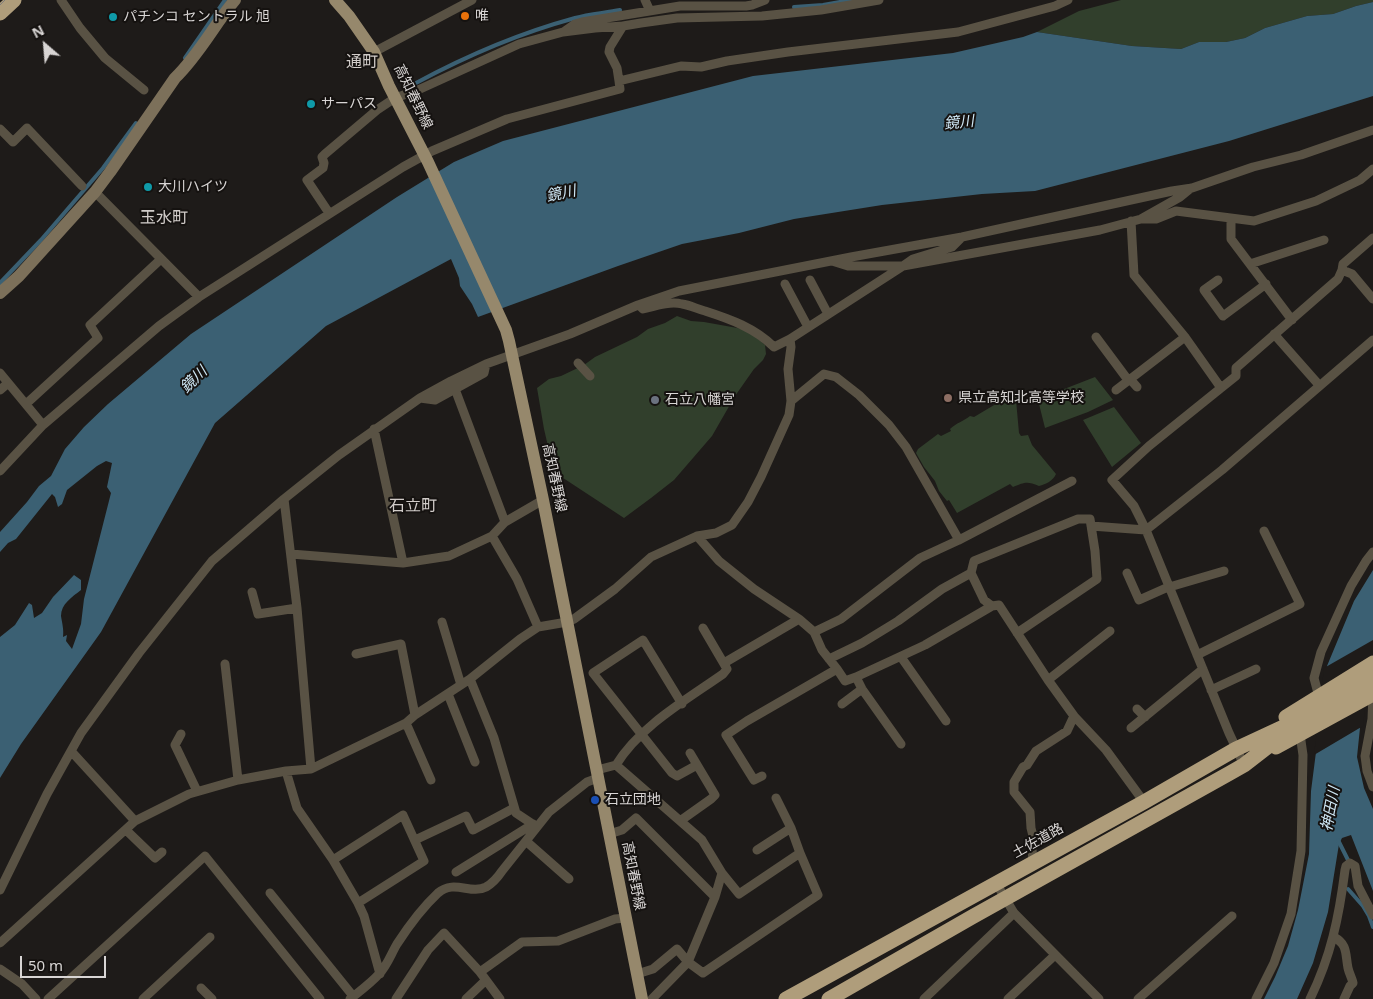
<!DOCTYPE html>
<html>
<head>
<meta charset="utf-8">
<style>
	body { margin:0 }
	#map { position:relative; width:1373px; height:999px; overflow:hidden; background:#1e1b19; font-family:"Noto Sans",sans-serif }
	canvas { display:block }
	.north { position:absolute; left:20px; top:20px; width:50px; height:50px; -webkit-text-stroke:4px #151210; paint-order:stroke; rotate:333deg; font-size:14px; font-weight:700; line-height:20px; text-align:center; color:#d8d5d4 }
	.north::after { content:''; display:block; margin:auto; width:18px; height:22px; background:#d8d5d4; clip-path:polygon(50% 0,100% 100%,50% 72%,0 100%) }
	.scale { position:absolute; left:20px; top:956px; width:86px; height:22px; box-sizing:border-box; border:2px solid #d8d5d4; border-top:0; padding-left:6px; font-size:15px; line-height:18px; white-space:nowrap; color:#d8d5d4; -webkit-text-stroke:4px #151210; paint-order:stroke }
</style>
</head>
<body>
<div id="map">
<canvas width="1373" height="999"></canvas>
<div class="north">N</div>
<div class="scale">50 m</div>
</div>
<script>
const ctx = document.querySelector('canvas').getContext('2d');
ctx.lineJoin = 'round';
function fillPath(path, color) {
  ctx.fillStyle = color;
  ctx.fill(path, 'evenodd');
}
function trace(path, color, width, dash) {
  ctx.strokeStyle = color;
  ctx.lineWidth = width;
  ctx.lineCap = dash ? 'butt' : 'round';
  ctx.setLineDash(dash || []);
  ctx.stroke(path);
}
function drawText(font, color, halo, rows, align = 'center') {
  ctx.font = font + ' "Noto Sans","Noto Sans JP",sans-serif';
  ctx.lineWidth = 4;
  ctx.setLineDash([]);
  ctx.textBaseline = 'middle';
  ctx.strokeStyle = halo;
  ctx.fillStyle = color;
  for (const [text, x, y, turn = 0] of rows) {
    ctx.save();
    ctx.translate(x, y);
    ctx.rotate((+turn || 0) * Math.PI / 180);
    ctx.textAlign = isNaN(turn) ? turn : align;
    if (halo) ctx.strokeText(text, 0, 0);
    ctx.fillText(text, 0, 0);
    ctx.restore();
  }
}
fillPath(new Path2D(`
	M1121,0h252v2l-17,4 -23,8 -26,2 -42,12 -20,10 -19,4h-27l-18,7 -49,-3 -95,-14 42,-21z
	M677,316l14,5 13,1 39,7 13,8 9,8 1,9 -3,6 -9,9 -19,27 -23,40 -38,44 -23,18 -27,20 -70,-46 -10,-43 -7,-41 12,-9 12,-3 23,-11 11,-8 42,-20 11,-8 17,-6z
	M1095,377l18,23 -25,12 -43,16 -6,-24 2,-6z
	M1016,392l2,4 -2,4 3,33 2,3 7,-1 4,10 24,29c-3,7 -10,10 -17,12 -12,-5 -14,-4 -26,1l-3,-3 -53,29 -8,-13 -2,1 -8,-10 -4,-10 -11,-14 -8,-14 2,-4 20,-15 3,2 10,-5 -1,-2c6,-6 14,-8 20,-13l4,1z
	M1114,407l27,36 -29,24 -29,-47z`), '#313f2c');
fillPath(new Path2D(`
	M1373,2v94l-144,45 -194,50 -53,3 -100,11 -88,14 -55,14 -57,11 -64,22 -140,51 -6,-13 -12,-18 -1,-8 -8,-19 -125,67 -111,97 -114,209 -80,112 -21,34v-141l15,-12 14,-22 3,2 2,13 8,-5 11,-16 21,-22 7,5v10c-9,7 -20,14 -20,26 1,7 3,13 2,21l4,-2 -1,6 6,8 9,-25 3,-25 27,-106 -4,-6 5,-24 -6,-2 -9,5 -30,24 -5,14 -4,3 -3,-10 -3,-3 -36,45 -8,4 -8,9v-20l27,-30 12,-16 12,-10 14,-27 19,-22 24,-23 83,-70 206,-137 57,-35 49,-21 250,-65 200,-23 70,-16 14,-5 95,14 49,3 18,-7h27l19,-4 20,-10 42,-12 26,-2 23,-8z
	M1373,570v92l-9,27 -7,68 7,31 9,21v82l-22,-56 -9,3 -3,6 -11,68 -15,51 -16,36h-33l11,-22 13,-31 10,-36 11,-56 2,-63 16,-125 27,-65z`), '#3b6073');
fillPath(new Path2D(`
	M1373,640v28l-6,22 -4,36 -49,29 10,-87z`), '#1e1b19');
trace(new Path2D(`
	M794,7l29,-2 28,-5
	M185,58l40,-58
	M416,83c50,-27 104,-50 159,-65 14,-4 30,-5 45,-8
	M0,283l41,-43 62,-72 33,-45
	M1338,840l10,20
	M1348,889l15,17 6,10 4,11`), '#3b6073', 4);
trace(new Path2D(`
	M61,0l19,28 25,30 39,32
	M645,0l5,11
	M565,31l10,-7 7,-2 98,-16h66l6,-1 13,-5
	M374,52l98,-52
	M619,81l-2,-13 -8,-16 1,-5 13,-21
	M0,129l13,13 14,-14 55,58
	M95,192l104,105
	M329,213l-22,-33 16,-12 1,-5 -2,-6 3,-3 52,-44 18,-12 23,-8 101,-46 44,-12 32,-4 28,-2 18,-3 36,-5 85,-2 59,-6 58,-10
	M1141,219h15l20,-8 78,10 62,-20 44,-21 13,-11
	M1231,219v20l61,81
	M1131,221l3,54 51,62 36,51 15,-12v-8l102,-89 4,-9 10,4 21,25
	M832,261l16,5h55l10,-7 39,-12 10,-10
	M1250,264l74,-24
	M1342,270l1,-6 30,-26
	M810,280l18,34
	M1218,280l-14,10 19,26 43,-32
	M785,284l23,43
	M641,307l2,2c12,-3 27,-8 39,-5 8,1 15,5 23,7 25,8 50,17 69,36l16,-8 113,-73 197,-36 41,-11 39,-22 11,-9
	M1274,334l45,51
	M1096,337l32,43
	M578,363l12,13
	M0,373l43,52
	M1130,379l7,8
	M1221,388l-72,58 -37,34 22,26 12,24 83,203 15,32
	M455,389l50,133
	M0,390l8,-7
	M1116,390l69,-53
	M420,398l15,2 49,-27 2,-9
	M791,401l33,-27 12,3 23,18 30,30 17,22 53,93 -39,18 -79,61 -27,13
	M26,404l72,-66 -8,-13 71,-66
	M374,429l29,134
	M0,471l43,-46 116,-99 40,-29 204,-130 29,-16 75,-32 113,-30 -1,-8 62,-15 20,1 26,-6 61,-9 170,-20 97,-26 13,-6
	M284,499l13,109 14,161
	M1091,526l55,4 76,-60 151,-130
	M492,536l25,43 21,48
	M697,536l22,25 35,28 45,30 15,13 8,18 15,19 -90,52 -21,14 28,45 8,-4
	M959,540l113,-59
	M291,554l112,9 46,-7 43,-20 13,-14 38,-22
	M971,573l13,27 8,6
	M1127,573l12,27 27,-12 58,-17
	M252,592l6,22 39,-6
	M442,622l19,63
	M356,654l45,-10 14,71
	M1197,655l103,-51 -36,-73
	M901,657l45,64
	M829,659l33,-16 36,-22 44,-32 29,-16 3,-12 104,-42h12l5,32 2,28 -80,54
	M724,663l75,-44
	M225,664l13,116
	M837,669l8,12 11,-4 6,12 39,55
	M856,677l69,-32 67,-39 7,-1 49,75 26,36 -7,15 -31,20 -9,14 -4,2 -9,15v10l16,20 1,16 3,12 -2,9 1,14
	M470,679l24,59 22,75 21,14
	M1048,680l62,-49
	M1211,690l45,-21
	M448,694l27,68
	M1373,694l-1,25 -7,37 2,15 6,16
	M1319,697l-5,-19 7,-26 30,-66 15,-25 7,-9
	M682,704l-39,-64 -50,33 79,100 5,3 20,-11
	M842,704l20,-15
	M1137,709l8,8
	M1074,716l32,34 38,52
	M406,723l25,57
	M1131,728l72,-59
	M181,734l-6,11 22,46
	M71,751l64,70
	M616,765l86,75 20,33 -7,24 -27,65 -36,37
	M597,770l19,-5c24,-39 70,-65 107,-91l4,-5 -24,-41
	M286,771l11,37 36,52 25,43 6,13 16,58
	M680,821l31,-22 4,-4 -25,-42
	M126,830l29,28 7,-6
	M609,834l13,-4 14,-12 79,79
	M415,840l51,-24 7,14 41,-22
	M527,842l42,37
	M757,850l34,-22
	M333,860l70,-45 21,46 -66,42
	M456,872l77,-48
	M722,873l17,21 61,-41
	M996,883l18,30 85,86
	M0,890l47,-96 34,-61 58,-80 73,-92 72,-62 55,-44 81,-57 31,-17 35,-17 84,-30 68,-29 41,-14 172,-34 111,-20 210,-46 20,-3 61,-21 48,-12 72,-25
	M270,893l83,103
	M1334,937c14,8 11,16 14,31 1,5 4,10 5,15l-3,3 -6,13
	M0,943l135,-122 54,-27 49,-14 48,-9 25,-2 95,-46 9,-8 55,-36 50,-40 18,-12 29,-5 7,-3 41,-30 36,-32 46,-21 19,-3 16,-8 16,-23 13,-25 28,-62 2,-14 -3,-32 3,-22 -1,-8
	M0,969l22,15 14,15
	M480,972l42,-30 36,-1 57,-22 11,-1
	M637,974l16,-5 24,-20 11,13 15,11 115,-78 -18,-42 -9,-25 -15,-30
	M201,988l11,11
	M48,999l157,-143 115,143
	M143,999l67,-62
	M350,999c10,-8 21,-16 29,-25 8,-8 12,-20 18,-30 11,-17 26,-37 41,-51 16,-14 33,2 48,-6 7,-4 12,-10 16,-16l47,-59 38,-30 11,-4
	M396,999l32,-49 16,-17 36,39 20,27
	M466,999l20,-19
	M924,999l90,-86
	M1008,999l47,-44
	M1138,999l94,-83
	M1256,999l18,-36 17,-49 10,-63 2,-96 -3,-21
	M1310,999c21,-43 29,-82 35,-129l1,-4 4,-3 5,3 3,20 15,29`), '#595244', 9);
trace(new Path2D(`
	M0,293l19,-17 76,-84 15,-20 65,-94c24,-23 39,-53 60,-78`), '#7c705a', 12);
trace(new Path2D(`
	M335,0l14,16 25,36 15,34 39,76 78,168 3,11 34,159 99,499`), '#96886c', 12);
trace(new Path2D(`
	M0,13l14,-13
	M1286,717l87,-54
	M1276,747l97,-53
	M786,999l358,-197 92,-53 71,-33 66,-37
	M829,999l143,-82 258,-144 14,-8 40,-31`), '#af9d7b', 15);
trace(new Path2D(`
	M0,5l5,-5`), '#817e7c', 1);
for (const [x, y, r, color] of [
	[465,16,5,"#e8710a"],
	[113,17,5,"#0f9aa8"],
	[311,104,5,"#0f9aa8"],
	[148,187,5,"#0f9aa8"],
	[948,398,5,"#8d6e63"],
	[655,400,5,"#6b7280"],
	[595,800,5,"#1a4fb4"]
]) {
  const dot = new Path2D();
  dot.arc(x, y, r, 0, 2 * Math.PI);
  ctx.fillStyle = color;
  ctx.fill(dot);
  trace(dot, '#151210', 2);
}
drawText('14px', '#d8d5d4', '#151210', [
	["唯",475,16],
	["パチンコ セントラル 旭",123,17],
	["サーパス",321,104],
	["大川ハイツ",158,187],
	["県立高知北高等学校",958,398],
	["石立八幡宮",665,400],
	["石立団地",605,800]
], 'left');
drawText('14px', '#d8d5d4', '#151210', [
	["高知春野線",413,97,64],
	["高知春野線",554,478,78],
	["土佐道路",1038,841,-29],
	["高知春野線",633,876,79]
]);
drawText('italic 15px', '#cfe8f6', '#151210', [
	["鏡川",959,123,-6],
	["鏡川",561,194,-12],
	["鏡川",194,380,-44],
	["神田川",1331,809,-79]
]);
drawText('16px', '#d1ccc9', '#151210', [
	["通町",362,62],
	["玉水町",164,218],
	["石立町",413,506]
]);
</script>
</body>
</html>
